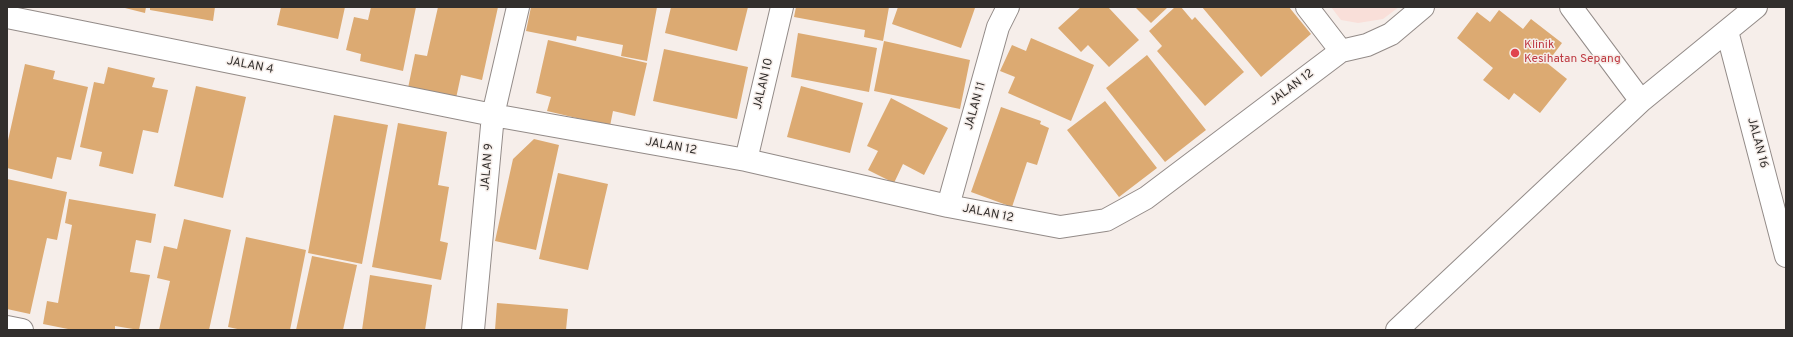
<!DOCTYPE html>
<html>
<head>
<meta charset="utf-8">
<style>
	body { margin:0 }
	#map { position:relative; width:1793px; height:337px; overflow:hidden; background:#f6eeea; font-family:Overpass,sans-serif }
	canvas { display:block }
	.frame { position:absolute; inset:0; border:8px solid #322f2d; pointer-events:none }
</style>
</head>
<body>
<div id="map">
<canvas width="1793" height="337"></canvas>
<div class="frame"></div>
</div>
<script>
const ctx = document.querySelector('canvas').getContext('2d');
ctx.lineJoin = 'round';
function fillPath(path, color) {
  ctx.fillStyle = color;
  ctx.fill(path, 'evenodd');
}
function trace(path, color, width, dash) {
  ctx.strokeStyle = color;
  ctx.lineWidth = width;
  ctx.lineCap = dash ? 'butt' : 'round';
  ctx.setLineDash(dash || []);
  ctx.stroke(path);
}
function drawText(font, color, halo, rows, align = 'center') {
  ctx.font = font + ' Overpass,sans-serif';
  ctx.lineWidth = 3;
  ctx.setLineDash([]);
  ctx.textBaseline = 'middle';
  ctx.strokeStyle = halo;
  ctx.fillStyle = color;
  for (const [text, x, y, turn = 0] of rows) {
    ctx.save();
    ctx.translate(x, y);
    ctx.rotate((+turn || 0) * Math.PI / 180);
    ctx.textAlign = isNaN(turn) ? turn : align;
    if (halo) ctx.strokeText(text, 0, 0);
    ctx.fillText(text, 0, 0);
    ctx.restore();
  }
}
fillPath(new Path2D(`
	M1331,7h68l-16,12 -25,4 -17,-3z`), '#f9dfd9');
fillPath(new Path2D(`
	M121,7h25l-1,6z
	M150,7h65l-2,14 -63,-11z
	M281,7h64l-7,32 -61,-14z
	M371,7h45l-13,64 -43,-10 1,-7 -15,-4 8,-33 14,3z
	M438,7h60l-16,73 -21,-5 -6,28 -48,-10 8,-39 12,2z
	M531,7h126l-10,54 -26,-5 2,-11 -46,-9 -1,5 -50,-10z
	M671,7h77l-11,44 -72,-18z
	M796,7h93l-6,34 -19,-4 1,-7 -71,-13z
	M898,7h74l3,1 -14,40 -69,-24z
	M1081,7h27l31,33 -30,27 -21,-22 -7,7 -23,-24z
	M1135,7h33l-17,16z
	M1175,7h6l11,13 3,-3 49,55 -39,34 -48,-55 5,-5 -13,-15z
	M1202,7h87l22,27 -50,43z
	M1499,10l24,19 8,-10 31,24 -15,20 20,16 -27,34 -26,-20 -5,7 -26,-20 10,-12 -36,-30 20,-26 13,10z
	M798,33l79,15 -8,44 -78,-15z
	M1031,38l63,27 -23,56 -63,-28 7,-16 -15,-6 12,-26 14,6z
	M548,40l99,23 -12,53 -22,-5 -3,15 -63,-15 4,-14 -15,-4z
	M884,41l86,19 -10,49 -86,-18z
	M664,49l84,18 -11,52 -84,-18z
	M1147,55l59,75 -41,32 -59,-74z
	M25,64l30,7 -2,8 35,8 -17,73 -14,-3 -5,22 -45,-11v-23z
	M108,67l47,11 -3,9 16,3 -10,43 -15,-3 -10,44 -34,-8 3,-14 -22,-5 14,-65 10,2z
	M196,86l50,11 -23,101 -49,-12z
	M801,86l62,17 -13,50 -63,-16z
	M891,98l57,30 -24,47 -21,-11 -9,19 -26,-13 10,-19 -11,-5z
	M1105,101l52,67 -38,29 -52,-67z
	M1001,107l40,14 -1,3 9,4 -12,37 -10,-3 -15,45 -41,-15z
	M334,115l54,10 -26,139 -54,-11z
	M398,123l49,9 -9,53 11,2 -9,54 8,2 -7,37 -69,-13z
	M534,139l25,6 -23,105 -41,-9 18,-82z
	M558,173l50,11 -20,86 -49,-11z
	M7,179l60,13 -10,48 -10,-2 -17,76 -23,-5z
	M69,199l87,15 -5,29 -15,-3 -6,32 20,3 -11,55 -24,-4v4h-42l-30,-6 4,-23 11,2 14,-78 -7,-2z
	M184,219l47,11 -22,100h-50l11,-49 -13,-3 7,-32 13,3z
	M246,237l60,13 -16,80h-48l-14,-3z
	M312,256l45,9 -14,65h-47z
	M370,275l62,10 -7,45h-63z
	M497,303l71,6 -2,21h-71z`), '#dcaa72');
const minor = new Path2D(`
	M1307,7l34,44
	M1571,7l70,94
	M7,17l486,98 253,45 202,46 112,21 46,-7 40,-22 195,-147 26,-6 24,-11 32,-27
	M1727,31l59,225
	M746,160l36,-153
	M948,206l50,-179 10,-20
	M7,327l15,3
	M473,330l20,-215 25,-108
	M1397,330l244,-229 115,-94`);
trace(minor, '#938b88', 24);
trace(minor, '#fff', 22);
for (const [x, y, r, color] of [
	[1515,53,5,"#e0444e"]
]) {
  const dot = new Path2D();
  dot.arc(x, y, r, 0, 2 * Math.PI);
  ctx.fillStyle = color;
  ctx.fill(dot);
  trace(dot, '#f6eeea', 1.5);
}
drawText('12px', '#be3a42', '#f6eeea', [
	["Klinik",1524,46],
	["Kesihatan Sepang",1524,60]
], 'left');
drawText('12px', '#322f2d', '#f6eeea', [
	["JALAN 4",250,66,11],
	["JALAN 10",764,84,-77],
	["JALAN 12",1292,88,-37],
	["JALAN 11",976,106,-74],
	["JALAN 16",1757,143,75],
	["JALAN 12",671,147,10],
	["JALAN 9",488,167,-85],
	["JALAN 12",988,214,11]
]);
</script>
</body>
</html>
